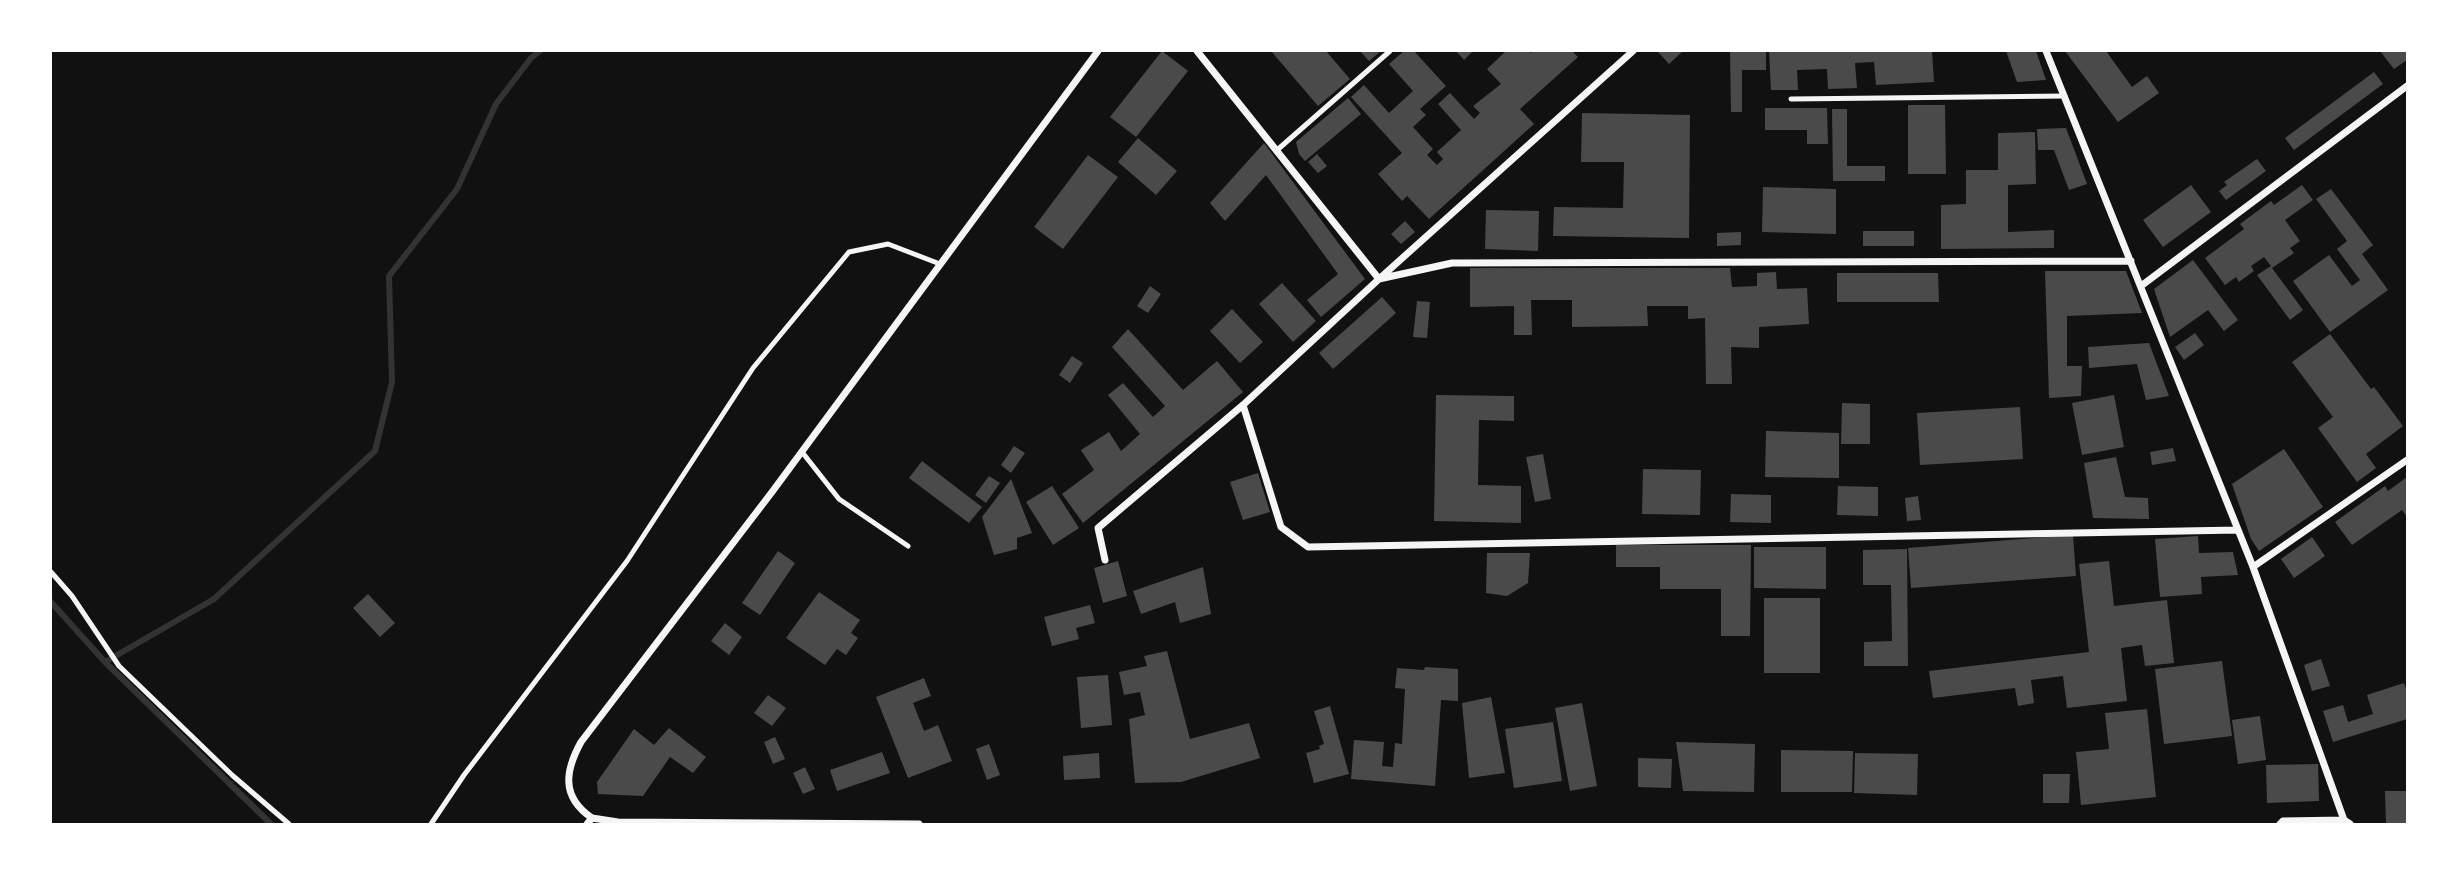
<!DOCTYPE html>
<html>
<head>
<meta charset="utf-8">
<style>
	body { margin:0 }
	#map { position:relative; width:2458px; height:875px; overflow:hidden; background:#111; font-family:"Roboto Serif",serif }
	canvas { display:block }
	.frame { position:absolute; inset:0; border:52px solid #fff; pointer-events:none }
</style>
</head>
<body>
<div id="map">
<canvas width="2458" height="875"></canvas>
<div class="frame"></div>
</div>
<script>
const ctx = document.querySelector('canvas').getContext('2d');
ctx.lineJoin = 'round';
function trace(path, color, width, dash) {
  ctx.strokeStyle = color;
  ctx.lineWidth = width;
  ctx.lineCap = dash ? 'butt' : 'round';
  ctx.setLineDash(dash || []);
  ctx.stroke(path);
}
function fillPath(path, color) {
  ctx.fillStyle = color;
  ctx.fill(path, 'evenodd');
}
trace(new Path2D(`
	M51,602l54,60
	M271,824l-166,-162 109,-63 161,-148 17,-69 -3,-106 68,-87 39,-85 35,-46 9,-7`), '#333', 6);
fillPath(new Path2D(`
	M1162,51l26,20 -52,66 -26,-20z
	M1271,51h55l24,28 -32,27z
	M1360,51h21l-12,10z
	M1404,51h10l32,35 -26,23 6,6 -13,12 20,22 -6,6 10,10 6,-6 -6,-7 24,-22 -23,-26 12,-11 24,26 6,-6 -7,-7 28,-22 -14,-15 19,-18h23l2,2 3,-2h38l6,6 -58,52 14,15 -105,95 -22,-23 -5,5 -24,-27 24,-21 -51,-56 13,-12 25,28 24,-22 -24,-27z
	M1456,51h17l-9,9z
	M1657,51h26l-14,13z
	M1730,51h36v19h-24v42h-11z
	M1769,51h163l2,31 -58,3 -2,-23 -19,1 2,25 -29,1 -1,-20 -30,1 1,20h-27z
	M2006,51h30l10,29 -29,2z
	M2065,51h41l26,36 15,-11 12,17 -41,29z
	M2380,51h27v9l-13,9z
	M2374,72l9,12 -89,66 -9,-12z
	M1348,98l13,16 -56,47 -6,-7 -3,-12z
	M1908,105h37l1,69h-38z
	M1765,108h62l1,36h-21v-14h-42z
	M1832,109h15v57h38v15h-52z
	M1582,113l108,2 -1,123 -136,-2 1,-29 69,1 1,-46h-43z
	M2066,128l21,56 -18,6 -15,-40h-16l-1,-21z
	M2035,132l1,52 -28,1v47l46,-2v18l-113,1v-44l25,-1v-34h32v-37z
	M1138,138l39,33 -21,24 -38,-33z
	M1264,143l101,136 -44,38 -14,-17 31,-26 -72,-99 -41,46 -15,-18z
	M1317,154l10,12 -9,7 -10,-11z
	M1088,155l30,22 -55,72 -29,-22z
	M2257,159l9,12 -40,29 -7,-9 8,-6 -3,-3z
	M2191,185l20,27 -48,35 -20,-27z
	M2302,185l11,15 -28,20 15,21 -10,7 4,5 -22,15 31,42 -13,10 -33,-45 14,-9 -7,-9 -13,9 3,5 -15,11 -3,-5 -11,8 -20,-27 39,-29 -4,-5 31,-23 3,4z
	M1763,187l73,2v45l-74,-2z
	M2331,189l42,56 -11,9 26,36 -58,42 -37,-51 36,-26 23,31 8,-6 -23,-31 10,-8 -31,-42z
	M1486,210l53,1 -1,40 -53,-2z
	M1405,221l10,11 -14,12 -10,-10z
	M1863,231h51v15h-51z
	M1741,232v13l-24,1v-13z
	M2193,260l45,60 -14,11 -16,-21 -38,27 -16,-48z
	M1470,268h260l2,19 25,-1v-13l19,-1 1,17 30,-1 2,36 -50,3v21l-28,-1 1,37h-26l-1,-66 -17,1v-13h-41l1,20 -76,1v-27h-41l1,35h-18v-29l-44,1z
	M2045,271h81l16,42 -75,3v50h15l-1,30 -32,2z
	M1837,273h101l1,29h-102z
	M1282,283l34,38 -23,21 -34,-38z
	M1150,286l11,8 -13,19 -11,-7z
	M1382,297l14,16 -63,56 -14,-16z
	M1417,301l13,1 -3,36 -14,-1z
	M1232,309l31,33 -23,21 -30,-32z
	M1128,329l55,61 34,-29 26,31 -160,131 -21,-29 32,-24 -13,-20 28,-18 12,19 19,-17 -32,-39 15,-12 30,34 12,-11 -53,-59z
	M2195,333l9,12 -20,15 -9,-13z
	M2330,334l41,55 3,-2 29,39 -37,28 10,14 -19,14 -39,-54 15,-11 -41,-55z
	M2149,343l20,53 -23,4 -9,-36 -48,4 -1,-21z
	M1072,356l11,7 -13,20 -11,-8z
	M1436,395l78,1v25l-35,-1 -1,65 43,1v37l-87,-2z
	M2114,395l10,52 -42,8 -10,-52z
	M1842,403l28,1v40h-29z
	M2020,407l3,52 -103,6 -3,-52z
	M1766,431l73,2v45l-74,-1z
	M1014,446l11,7 -14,20 -10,-8z
	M2173,448l3,13 -24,4 -2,-13z
	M2284,449l39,58 -64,44 -8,-12 -19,-55z
	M1543,454l8,45 -16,3 -9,-45z
	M2116,457l9,40 23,1 1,21 -56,-1 -9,-55z
	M922,461l60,46 -13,16 -60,-45z
	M1643,469l58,1 -1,45 -58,-1z
	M1258,473l12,39 -27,8 -13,-38z
	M989,476l11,7 -14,20 -11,-8z
	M2407,477v40l-5,-7 -50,35 -17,-23 50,-36 3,5z
	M1011,479l21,54 -15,5v11l-23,6 -12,-38z
	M1052,486l27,42 -26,17 -27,-43z
	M1838,486l40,1v29l-41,-1z
	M1731,494l40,1v28l-41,-1z
	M1918,496l3,24 -14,1 -2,-23z
	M2073,535l3,41 -165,12 -3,-40z
	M2198,536l1,17 34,-1 5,23 -37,2 1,17 -42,3 -5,-58z
	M2312,537l13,19 -31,22 -13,-19z
	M1616,545h135l-1,91h-29v-47h-61v-22h-44z
	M1754,547h72v42l-72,-1z
	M1907,549l1,117h-44v-24l28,-1 -1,-56h-28v-35z
	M778,551l17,12 -35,52 -18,-12z
	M1487,553h43l-2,30 -21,13 -21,-3z
	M1118,561l9,35 -24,7 -9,-35z
	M2109,561l5,45 53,-6 7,63 -29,3 -3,-21 -21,3 6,53 -60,7 -4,-32 -32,4 3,23 -16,3 -3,-18 -82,10 -4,-27 160,-19 -10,-88z
	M1203,567l8,47 -31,9 -5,-21 -34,12 -8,-23z
	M819,592l41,28 -9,13 7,5 -12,17 -9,-6 -12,16 -39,-27z
	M368,594l27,29 -15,14 -27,-29z
	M1764,598h56v75h-56z
	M1090,605l5,18 -19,5 3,11 -27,7 -8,-29z
	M725,623l17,14 -13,18 -18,-14z
	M1167,651l23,88 59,-16 11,35 -79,24 -46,1 -6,-64 16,-4 -5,-23 -16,3 -5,-23 28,-6 -3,-10z
	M2321,659l9,27 -18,5 -8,-26z
	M2222,661l10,75 -68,8 -9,-75z
	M1425,667l33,2v32l-17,-1 -6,86 -84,-7 3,-39 30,2 -2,24 11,1 2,-24 7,1 3,-55 -10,-1 2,-20 27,2z
	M1108,675l4,50 -31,3 -4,-51z
	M924,678l7,18 -18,7 11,28 14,-6 14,36 -44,17 -32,-81z
	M2404,683l3,9v27l-74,23 -10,-31 20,-6 5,17 25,-8 -6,-19z
	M768,695l18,13 -14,18 -18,-13z
	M1491,697l14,76 -36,5 -7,-75z
	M1582,703l15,83 -27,5 -15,-83z
	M1330,706l19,68 -35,9 -8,-30 14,-4 -1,-3 5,-2 -10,-33z
	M2147,709l9,88 -75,8 -5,-53 33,-3 -4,-36z
	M2260,716l6,44 -28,4 -6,-44z
	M1553,722l9,59 -48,7 -9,-59z
	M669,728l37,29 -13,16 -23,-16 -27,39 -45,-2 -1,-12 37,-53 20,16z
	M775,737l10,22 -12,5 -9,-22z
	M1676,742l79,2 -1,48 -71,-1z
	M989,744l11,31 -13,5 -11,-31z
	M1781,750l72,1 -1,41h-71z
	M882,752l8,21 -53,18 -7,-21z
	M1099,753l1,25 -36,2 -1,-24z
	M1855,753l63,1 -1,41 -63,-2z
	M1638,758l34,1 -1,29 -33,-1z
	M2318,764l1,37 -52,2 -1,-38z
	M805,767l10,22 -12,5 -10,-21z
	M2043,774h27l-1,29h-26z
	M2385,791h22v33h-21z`), '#4a4a4a');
trace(new Path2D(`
	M1791,99l274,-3
	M1276,151l114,-100
	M802,452l37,47 69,47
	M51,572l21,24 47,70 113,109 57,49
	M431,824l33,-49 163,-214 126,-193 96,-116 39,-8 52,20`), '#f5f5f5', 5);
trace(new Path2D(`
	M1197,51l182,228 73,-16 679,-2
	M2046,51l207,516 91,253
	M2141,286l266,-200
	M1243,405l38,122 27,20 930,-17
	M1105,560l-7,-32 145,-123 136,-126 254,-228
	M2253,567l154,-107
	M592,818c-31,-21 -27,-47 -11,-76l191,-250 326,-441
	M587,824l5,-6 26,4 301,2
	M2280,824l3,-3 61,-1 6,4`), '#f5f5f5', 7);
</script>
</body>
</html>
